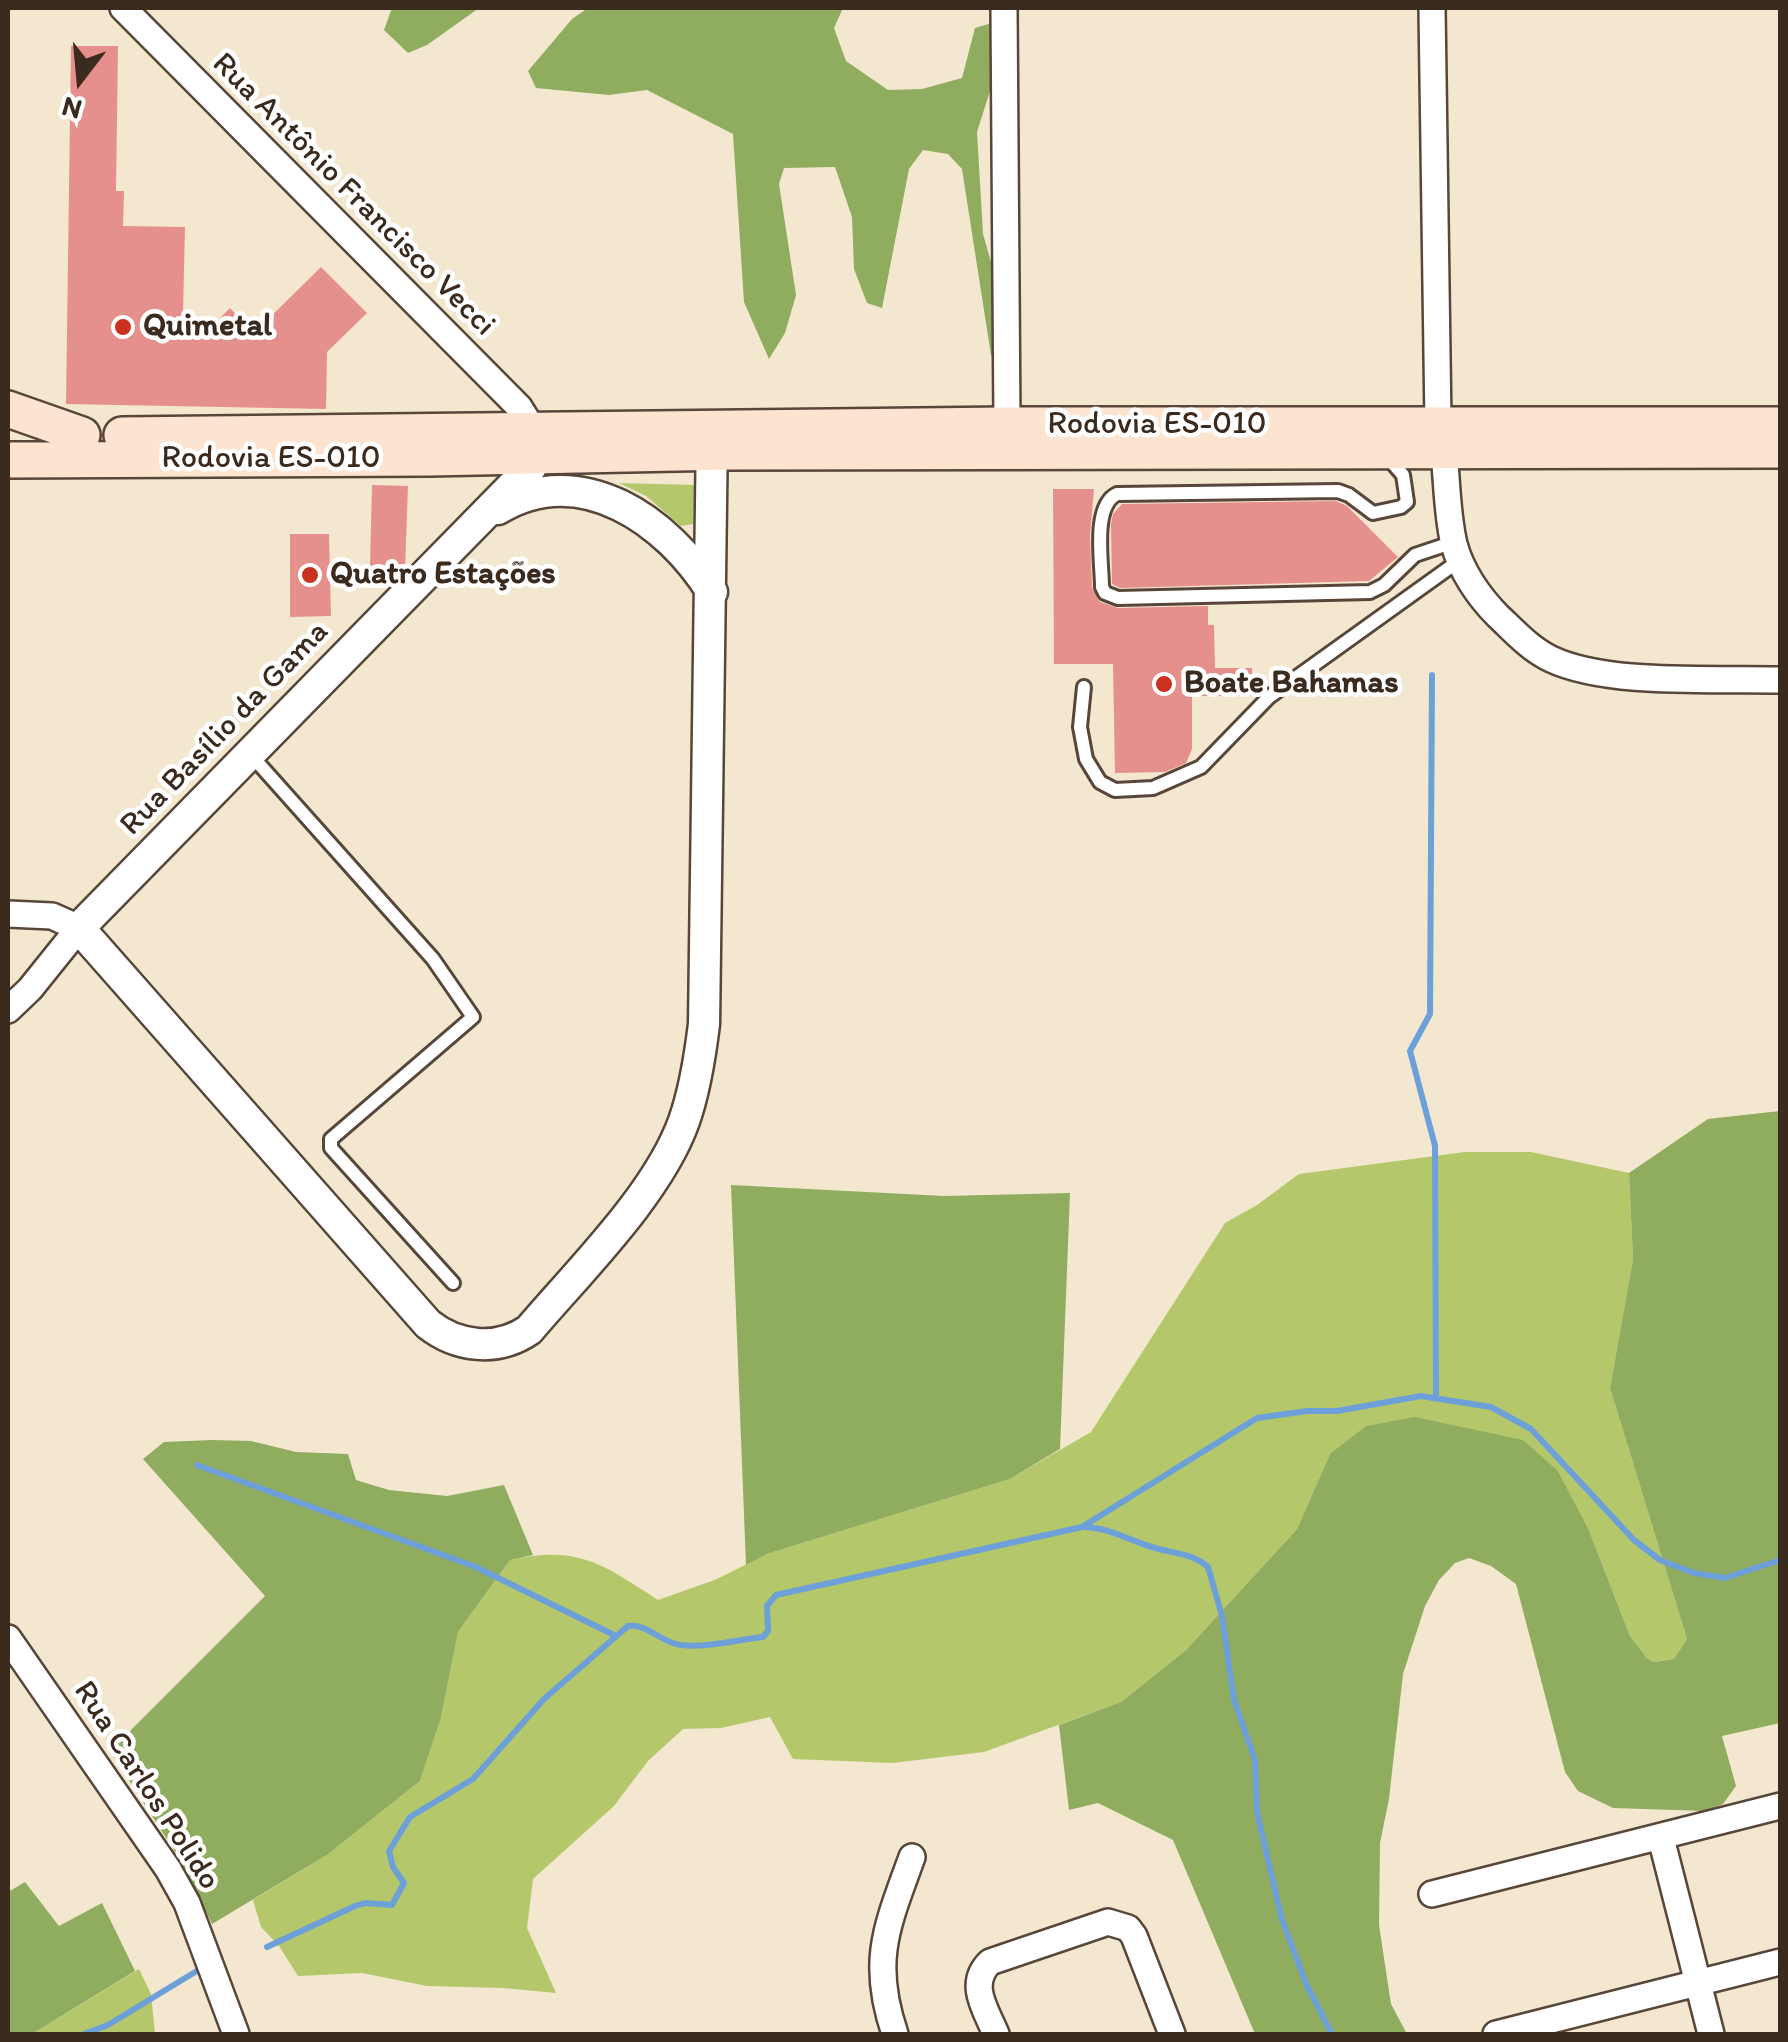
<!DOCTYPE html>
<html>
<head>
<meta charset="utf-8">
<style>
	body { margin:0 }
	#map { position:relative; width:1788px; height:2042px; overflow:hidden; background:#f4e7d0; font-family:Itim,sans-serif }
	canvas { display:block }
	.frame { position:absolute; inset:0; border:10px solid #3b2a1e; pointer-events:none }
	.north { position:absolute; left:30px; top:30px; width:100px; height:100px; -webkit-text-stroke:8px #fff; paint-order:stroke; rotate:196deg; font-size:28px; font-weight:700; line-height:40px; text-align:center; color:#3b2a1e }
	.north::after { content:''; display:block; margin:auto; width:35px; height:45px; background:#3b2a1e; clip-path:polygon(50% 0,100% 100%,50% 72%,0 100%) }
</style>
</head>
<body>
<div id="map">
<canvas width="1788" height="2042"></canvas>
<div class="frame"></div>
<div class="north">N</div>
</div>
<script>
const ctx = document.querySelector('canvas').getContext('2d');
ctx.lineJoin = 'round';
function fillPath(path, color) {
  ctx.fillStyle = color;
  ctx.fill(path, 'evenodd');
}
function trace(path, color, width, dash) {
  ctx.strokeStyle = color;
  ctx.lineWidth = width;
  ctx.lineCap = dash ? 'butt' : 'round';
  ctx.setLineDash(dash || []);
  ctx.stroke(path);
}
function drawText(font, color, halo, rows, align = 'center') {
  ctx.font = font + ' Itim,sans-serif';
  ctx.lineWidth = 9;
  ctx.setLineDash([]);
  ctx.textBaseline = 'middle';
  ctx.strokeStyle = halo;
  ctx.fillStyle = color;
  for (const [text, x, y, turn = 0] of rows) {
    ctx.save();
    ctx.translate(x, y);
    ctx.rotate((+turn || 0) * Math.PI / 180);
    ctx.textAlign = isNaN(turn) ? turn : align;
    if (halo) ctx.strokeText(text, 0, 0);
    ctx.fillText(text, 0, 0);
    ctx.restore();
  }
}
fillPath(new Path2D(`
	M619,483l76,2 -2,39 -12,2 -35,-30z
	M1465,1152h66l98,21 4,86 -23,129 77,251 -13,20 -20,3 -7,-4 -17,-22 -42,-108 -30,-57 -228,-17 -33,75 -111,121 -65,52 -137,50 -92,11 -99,-4 -23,-42 -49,11 -38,1 -35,32 -34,45 -81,73 -6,49 29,65 -53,-5 -76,-2 -65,-13 -64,3 -19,-30 -18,-19 -8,-27 74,-45 93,-74 21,-63 17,-86 52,-72c69,-15 92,4 148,40l59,-21 50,-25 243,-75 81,-47 134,-209 32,-18 42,-31z
	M139,1969l12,25 4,40h-123z`), '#b4c86b');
fillPath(new Path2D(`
	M392,8h87l-52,37 -19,8 -24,-23z
	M588,8h255l-9,20 12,33 42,29 34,-1 40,-11 13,-50 17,-5 20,34 -22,34 -13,41 6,102 34,119 -13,13 -13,-11 -29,-186 -14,-15 -25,-4 -14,19 -27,139 -15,-5 -13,-34 -2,-52 -17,-50 -51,1 -5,16 17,111 -11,38 -16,26 -25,-57 -11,-168 -86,-44 -38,5 -73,-7 -8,-17 44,-52z
	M1780,1111v612l-58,13 14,50 -13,18 -17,7 -93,-3 -35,-17 -13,-19 -49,-188 -25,-18 -22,-8 -14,5 -16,17 -14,26 -22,68 -14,125 -9,44 -1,82 12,79 16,30h-152l-82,-194 -75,-37 -29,7 -10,-85 62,-23 65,-52 111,-121 33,-75 36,-28 49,-9 108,23 35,31 30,57 42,108 17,22 7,4 20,-3 13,-20 -77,-251 23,-129 -4,-86 79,-54z
	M731,1185l213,11 126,-3 -10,256 -50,30 -243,75 -21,11z
	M212,1440l39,1 45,11 52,2 8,26 33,10 58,6 57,-11 29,70 -23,5 -52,72 -17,86 -21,63 -93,74 -115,69 -31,-63 -71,-110 155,-155 -122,-137 21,-17z
	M25,1882l34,44 43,-23 33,68 -103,63h-24v-142z`), '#8fac5f');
trace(new Path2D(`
	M1432,675l-2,339 -20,37 25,95 1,252
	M197,1465l279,102 140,69
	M1085,1527c26,1 45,14 70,21 18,5 39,6 53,19l14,49 12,84 21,60 2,52 25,108 25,66 25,48
	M267,1947l88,-41 10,-3 27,2 12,-22 -11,-16 -4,-16 21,-34 63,-38 71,-80 84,-73c19,-3 33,17 53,19 25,3 56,-5 82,-8l5,-6 -1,-25 9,-11 306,-68 175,-109 50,-7h30l84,-15 70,11 40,22 103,111 26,20 34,13 31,5 55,-18
	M84,2034l24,-9 92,-56`), '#6d9fd8', 6);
fillPath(new Path2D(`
	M71,46h47l-2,145h8l-1,35 62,1 -2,85 22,21 25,-25 24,25 67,-66 46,46 -40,39 -1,57 -260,-5z
	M372,485l36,1 -3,83 -35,-1z
	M1053,489h41l-4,46 2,52 8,15 18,6 90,-2v19h6l1,43h37v28h-60v53l-6,14 -21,9 -50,1 -2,-109h-59z
	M1336,501l11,5 51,51 -29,24 -249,7 -8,-4 -1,-60 2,-10 9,-10z
	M290,534h39l2,82 -41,1z`), '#e5908c');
const service = new Path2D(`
	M1389,459l14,16 4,27 -6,5 -28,6 -24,-18 -11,-4 -221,3c-25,12 -15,68 -15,93l3,6 13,5 252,-6 14,-7 31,-30 39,-13
	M1084,687l-4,40 6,32 14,23 15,8 38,-2 48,-21 68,-70 191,-137
	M251,755l182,204 40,58 -142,122v9l122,135`);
const minor = new Path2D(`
	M123,8l396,399 15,24
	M1004,8l3,417
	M1432,8l6,416
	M1444,452c3,30 3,63 10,92 7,27 25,53 44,72 16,15 32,33 53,43 57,27 165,19 229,21
	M8,914l44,2 27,12 -49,61 -22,21
	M8,1638l160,231 19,34 49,131
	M1661,1838l50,196
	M1432,1894l348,-88
	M895,2034c-25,-73 -8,-108 17,-177
	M996,2034c-10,-24 -29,-50 -6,-72l118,-40 20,6 6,8 38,98
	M1496,2034l284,-72`);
const tertiary = new Path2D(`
	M534,437l1,19 -4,11 -452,461 349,396c29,23 69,28 101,6 50,-59 129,-136 155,-209 11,-31 16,-64 20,-97l8,-594
	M498,509c83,-50 170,12 214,83`);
const secondary = new Path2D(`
	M8,409l74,26
	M122,435l885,-10h773
	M8,460l421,-2 299,-6 1052,-2`);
trace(service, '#574639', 18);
trace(minor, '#574639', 30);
trace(tertiary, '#574639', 35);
trace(secondary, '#574639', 40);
trace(service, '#fff', 12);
trace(minor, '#fff', 25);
trace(tertiary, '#fff', 30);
trace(secondary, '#fde4d0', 35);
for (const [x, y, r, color] of [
	[123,327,10,"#c8321e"],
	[310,575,10,"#c8321e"],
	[1164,684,10,"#c8321e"]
]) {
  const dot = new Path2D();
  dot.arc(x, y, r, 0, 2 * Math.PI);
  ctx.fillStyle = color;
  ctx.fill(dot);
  trace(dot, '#fff', 4);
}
drawText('32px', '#3b2a1e', '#fff', [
	["Rua Antônio Francisco Vecci",353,195,45],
	["Rodovia ES-010",1157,425],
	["Rodovia ES-010",271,459],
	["Rua Basílio da Gama",225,729,-46],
	["Rua Carlos Polido",146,1786,57]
]);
drawText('bold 32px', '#3b2a1e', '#fff', [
	["Quimetal",143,327],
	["Quatro Estações",330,575],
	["Boate Bahamas",1184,684]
], 'left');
</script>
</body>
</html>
